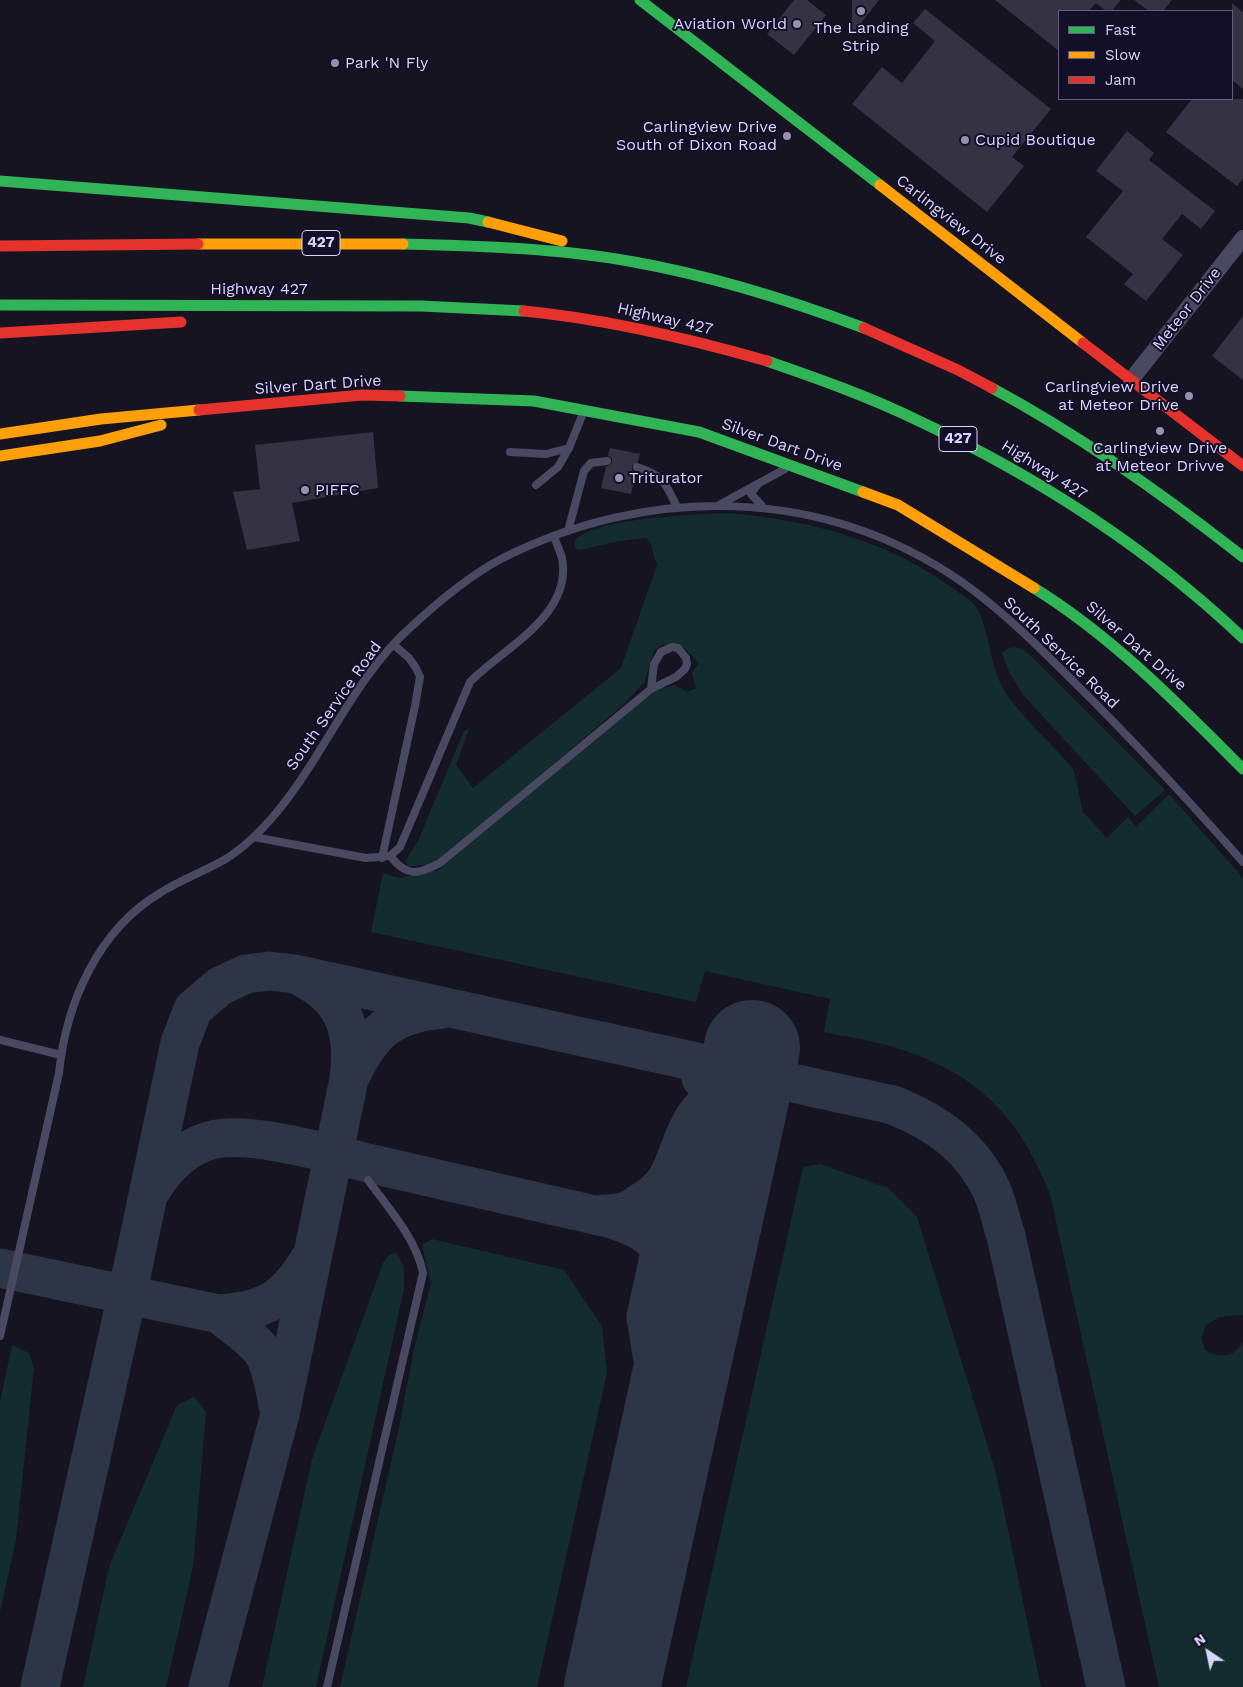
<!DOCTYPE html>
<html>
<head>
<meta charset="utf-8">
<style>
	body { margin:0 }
	#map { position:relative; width:1243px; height:1687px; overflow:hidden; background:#161421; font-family:"Work Sans",sans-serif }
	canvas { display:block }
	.legend { position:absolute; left:1058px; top:10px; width:175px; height:90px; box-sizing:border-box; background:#130f26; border:1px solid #625e7d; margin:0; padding:6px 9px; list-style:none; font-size:15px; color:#d9d4ff }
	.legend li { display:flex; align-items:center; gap:10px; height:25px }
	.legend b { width:25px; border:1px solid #625e7d }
	.north { position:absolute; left:1183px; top:1627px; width:50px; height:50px; -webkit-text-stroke:4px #130f26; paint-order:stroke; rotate:326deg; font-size:14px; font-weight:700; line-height:20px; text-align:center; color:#d9d4ff }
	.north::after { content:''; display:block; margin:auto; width:18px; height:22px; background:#d9d4ff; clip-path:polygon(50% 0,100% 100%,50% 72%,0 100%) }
</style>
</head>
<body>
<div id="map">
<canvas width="1243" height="1687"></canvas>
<ul class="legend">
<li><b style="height:6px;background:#30b455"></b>Fast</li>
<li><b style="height:6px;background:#ff9f0a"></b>Slow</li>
<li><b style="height:6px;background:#e5322d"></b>Jam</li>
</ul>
<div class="north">N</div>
</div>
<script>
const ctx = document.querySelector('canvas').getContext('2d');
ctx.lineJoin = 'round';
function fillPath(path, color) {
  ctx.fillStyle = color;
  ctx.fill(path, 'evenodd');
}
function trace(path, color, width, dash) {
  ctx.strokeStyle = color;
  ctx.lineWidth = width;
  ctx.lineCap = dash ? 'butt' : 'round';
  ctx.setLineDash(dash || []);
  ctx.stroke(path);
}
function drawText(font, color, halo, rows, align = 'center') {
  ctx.font = font + ' "Work Sans",sans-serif';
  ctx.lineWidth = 4;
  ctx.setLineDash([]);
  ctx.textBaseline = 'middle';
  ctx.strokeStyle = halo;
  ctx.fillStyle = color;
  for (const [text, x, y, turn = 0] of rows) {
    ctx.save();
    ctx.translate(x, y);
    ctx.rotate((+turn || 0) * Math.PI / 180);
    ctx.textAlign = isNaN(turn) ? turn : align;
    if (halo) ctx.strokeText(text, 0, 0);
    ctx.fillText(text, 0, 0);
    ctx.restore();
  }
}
fillPath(new Path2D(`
	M726,513c81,6 161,27 228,76 6,5 19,12 23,19 11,19 13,55 24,76 11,24 50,59 69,81l4,6 9,41 24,26 21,-21 8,10 33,-33 74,84v437l-24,2 -13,8 -5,13 4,12c15,9 30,8 38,-9v346h-84l-109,-493c-29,-72 -66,-115 -141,-142 -27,-10 -58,-14 -85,-20l6,-33 -125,-28 -9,31 -325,-70 12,-59 17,5 38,-8 207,-172 15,-9 15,-4 12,7 9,-4 -4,-15 7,-10 -17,-17 -20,-1 -8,6 -10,32 -21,22 -183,155 -9,5 -23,1 -3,-5 13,-20 46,-110 5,-2 -13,36 17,23 148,-120 36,-103 -7,-23 -4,-4 -27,3 -38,9 -5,-1 -2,-8c23,-24 118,-26 152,-28z
	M1016,647l8,3 10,9 131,131 -30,26 -111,-120 -15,-24 -7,-19 6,-5z
	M820,1164l68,24 29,29 79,256 45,214h-355l117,-520z
	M432,1239l132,31 38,56 5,47 -70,314h-197l59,-260 15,-78 17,-66 -9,-38z
	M396,1252l8,14v23l-88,398h-54l50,-228 71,-196 5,-7z
	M12,1345l17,8 5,15 -18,172 -16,72v-210z
	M194,1397l12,15 -13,155 -27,120h-83l26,-120 68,-162z`), '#132c2d');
trace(new Path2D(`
	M303,978c43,22 52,55 46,101
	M701,1078l21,27 10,39
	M150,1192c15,-25 36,-47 66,-53 38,-7 116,15 156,25 80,18 160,36 240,55 11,4 23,8 32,14 41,30 43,65 44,111
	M596,1215c9,-1 21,-1 30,-4 6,-2 12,-7 17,-10 36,-21 31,-53 51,-83 17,-26 46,-36 76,-38
	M0,1268l219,46c14,12 37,25 46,42 7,14 10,33 13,49
	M219,1314c45,-3 66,-14 90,-54
	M666,1443l-20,-126 38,-175
	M40,1687l87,-392 53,-252 13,-34 27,-23 26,-12 23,-3 26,3 598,131c43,17 79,42 99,86 6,14 9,30 14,45l100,451
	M208,1687l72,-273 69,-335c22,-46 40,-65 93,-70`), '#2c3646', 39);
trace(new Path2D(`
	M612,1687l140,-639`), '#2c3646', 96);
fillPath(new Path2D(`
	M794,0h13l19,15 -32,40 -27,-21z
	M852,0h27l-28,36 1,-25z
	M995,0h126l-9,11h-6l-10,-8 -7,8h-30v40z
	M1134,0h38l-9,11h-14z
	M1232,3l11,9v77l-11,-9z
	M925,9l126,100 -39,48 12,9 -37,46 -135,-108 30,-37 20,16 33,-42 -22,-18z
	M1192,99h51v79l-6,8 -71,-54z
	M1127,131l27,22 -5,7 66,51 -14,18 -19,-15 -20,25 21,16 -37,46 -22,-17 9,-10 -47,-37 37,-46 -27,-20z
	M1243,316v64l-31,-24z
	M373,432l5,56 -86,15 8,38 -53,9 -14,-58 27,-3 -5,-44z
	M610,448l30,6 -2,8 -6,4v4l4,3 -5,21 -30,-6 5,-21 6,-4v-5l-4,-2z`), '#343243');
trace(new Path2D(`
	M510,452l36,2 23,-6
	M637,467c28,9 28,16 40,40
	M758,484l-7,10 11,12
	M536,485l22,-18 11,-19 14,-35
	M719,505l66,-36
	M568,531l16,-60 7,-8 16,-2
	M254,837l112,21 24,-2 10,-9 70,-165c33,-34 103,-66 92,-124 -2,-7 -6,-15 -8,-22
	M390,856c17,21 27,19 50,7l211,-174 25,-12 9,-8 2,-5 -1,-6 -8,-10 -6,-1 -11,5 -7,12 -3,25
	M382,858l33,-152 5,-29 -4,-9 -7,-10 -15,-13
	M0,1040l61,15
	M0,1336l59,-263c7,-70 39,-143 101,-180 20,-13 43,-21 64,-33 20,-12 38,-30 53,-48 48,-58 77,-135 135,-186 26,-24 57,-50 89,-67 148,-75 322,-73 461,23 41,29 77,65 112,100 59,58 115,119 169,180
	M327,1687l96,-414c-7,-35 -35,-65 -55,-93`), '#4a4962', 8);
trace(new Path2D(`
	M1131,380l112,-142`), '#4a4962', 16);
trace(new Path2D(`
	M640,0l240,185
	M0,181l469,37 19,4
	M403,244c77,2 155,4 231,18 79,14 155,38 230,66
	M0,305l421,1 103,5
	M767,361c52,18 103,36 152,60 117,55 230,128 324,217
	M992,388c89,48 171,106 251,169
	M400,396l134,5 165,31 164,60
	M1034,588c79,49 143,115 209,181`), '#30b455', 11);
trace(new Path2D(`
	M880,185l203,158
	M488,222l74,19
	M198,244h205
	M0,434l101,-15 98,-9
	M0,456l100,-15 61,-16
	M863,492l35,13 136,83`), '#ff9f0a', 11);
trace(new Path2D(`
	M0,246l198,-2
	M524,311c83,8 163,27 243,50
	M864,328l94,42 34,18
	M0,333l181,-11
	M1083,343l160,123
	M199,410l163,-15 38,1`), '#e5322d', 11);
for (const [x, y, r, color] of [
	[861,11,5,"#9591b1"],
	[797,24,5,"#9591b1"],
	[335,63,5,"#9591b1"],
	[787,136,5,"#9591b1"],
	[965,140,5,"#9591b1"],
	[1189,396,5,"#9591b1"],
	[1160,431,5,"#9591b1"],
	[619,478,5,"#9591b1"],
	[305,490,5,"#9591b1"]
]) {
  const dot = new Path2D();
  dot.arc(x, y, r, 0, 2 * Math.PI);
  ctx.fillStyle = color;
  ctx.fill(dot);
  trace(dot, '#130f26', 2);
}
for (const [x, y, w] of [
	[321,243,38],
	[958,439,38]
]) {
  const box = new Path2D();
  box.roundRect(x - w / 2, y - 12.5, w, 25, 4);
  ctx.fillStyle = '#130f26';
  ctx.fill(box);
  trace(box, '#d9d4ff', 1);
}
drawText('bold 15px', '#d9d4ff', null, [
	["427",321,243],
	["427",958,439]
]);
drawText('16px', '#d9d4ff', '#130f26', [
	["Aviation World",787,24,"right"],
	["The Landing",861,28,"center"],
	["Strip",861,46,"center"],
	["Park 'N Fly",345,63],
	["Carlingview Drive",777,127,"right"],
	["South of Dixon Road",777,145,"right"],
	["Cupid Boutique",975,140],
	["Carlingview Drive",1179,387,"right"],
	["at Meteor Drive",1179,405,"right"],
	["Carlingview Drive",1160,448,"center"],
	["at Meteor Drivve",1160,466,"center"],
	["Triturator",629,478],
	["PIFFC",315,490]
], 'left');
drawText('16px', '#d9d4ff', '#130f26', [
	["Carlingview Drive",951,220,38],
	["Highway 427",259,289],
	["Meteor Drive",1187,309,-52],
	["Highway 427",665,319,13],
	["Silver Dart Drive",318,385,-4],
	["Silver Dart Drive",782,445,20],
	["Highway 427",1044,470,32],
	["Silver Dart Drive",1136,646,41],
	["South Service Road",1061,653,44],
	["South Service Road",334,706,-55]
]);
</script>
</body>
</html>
